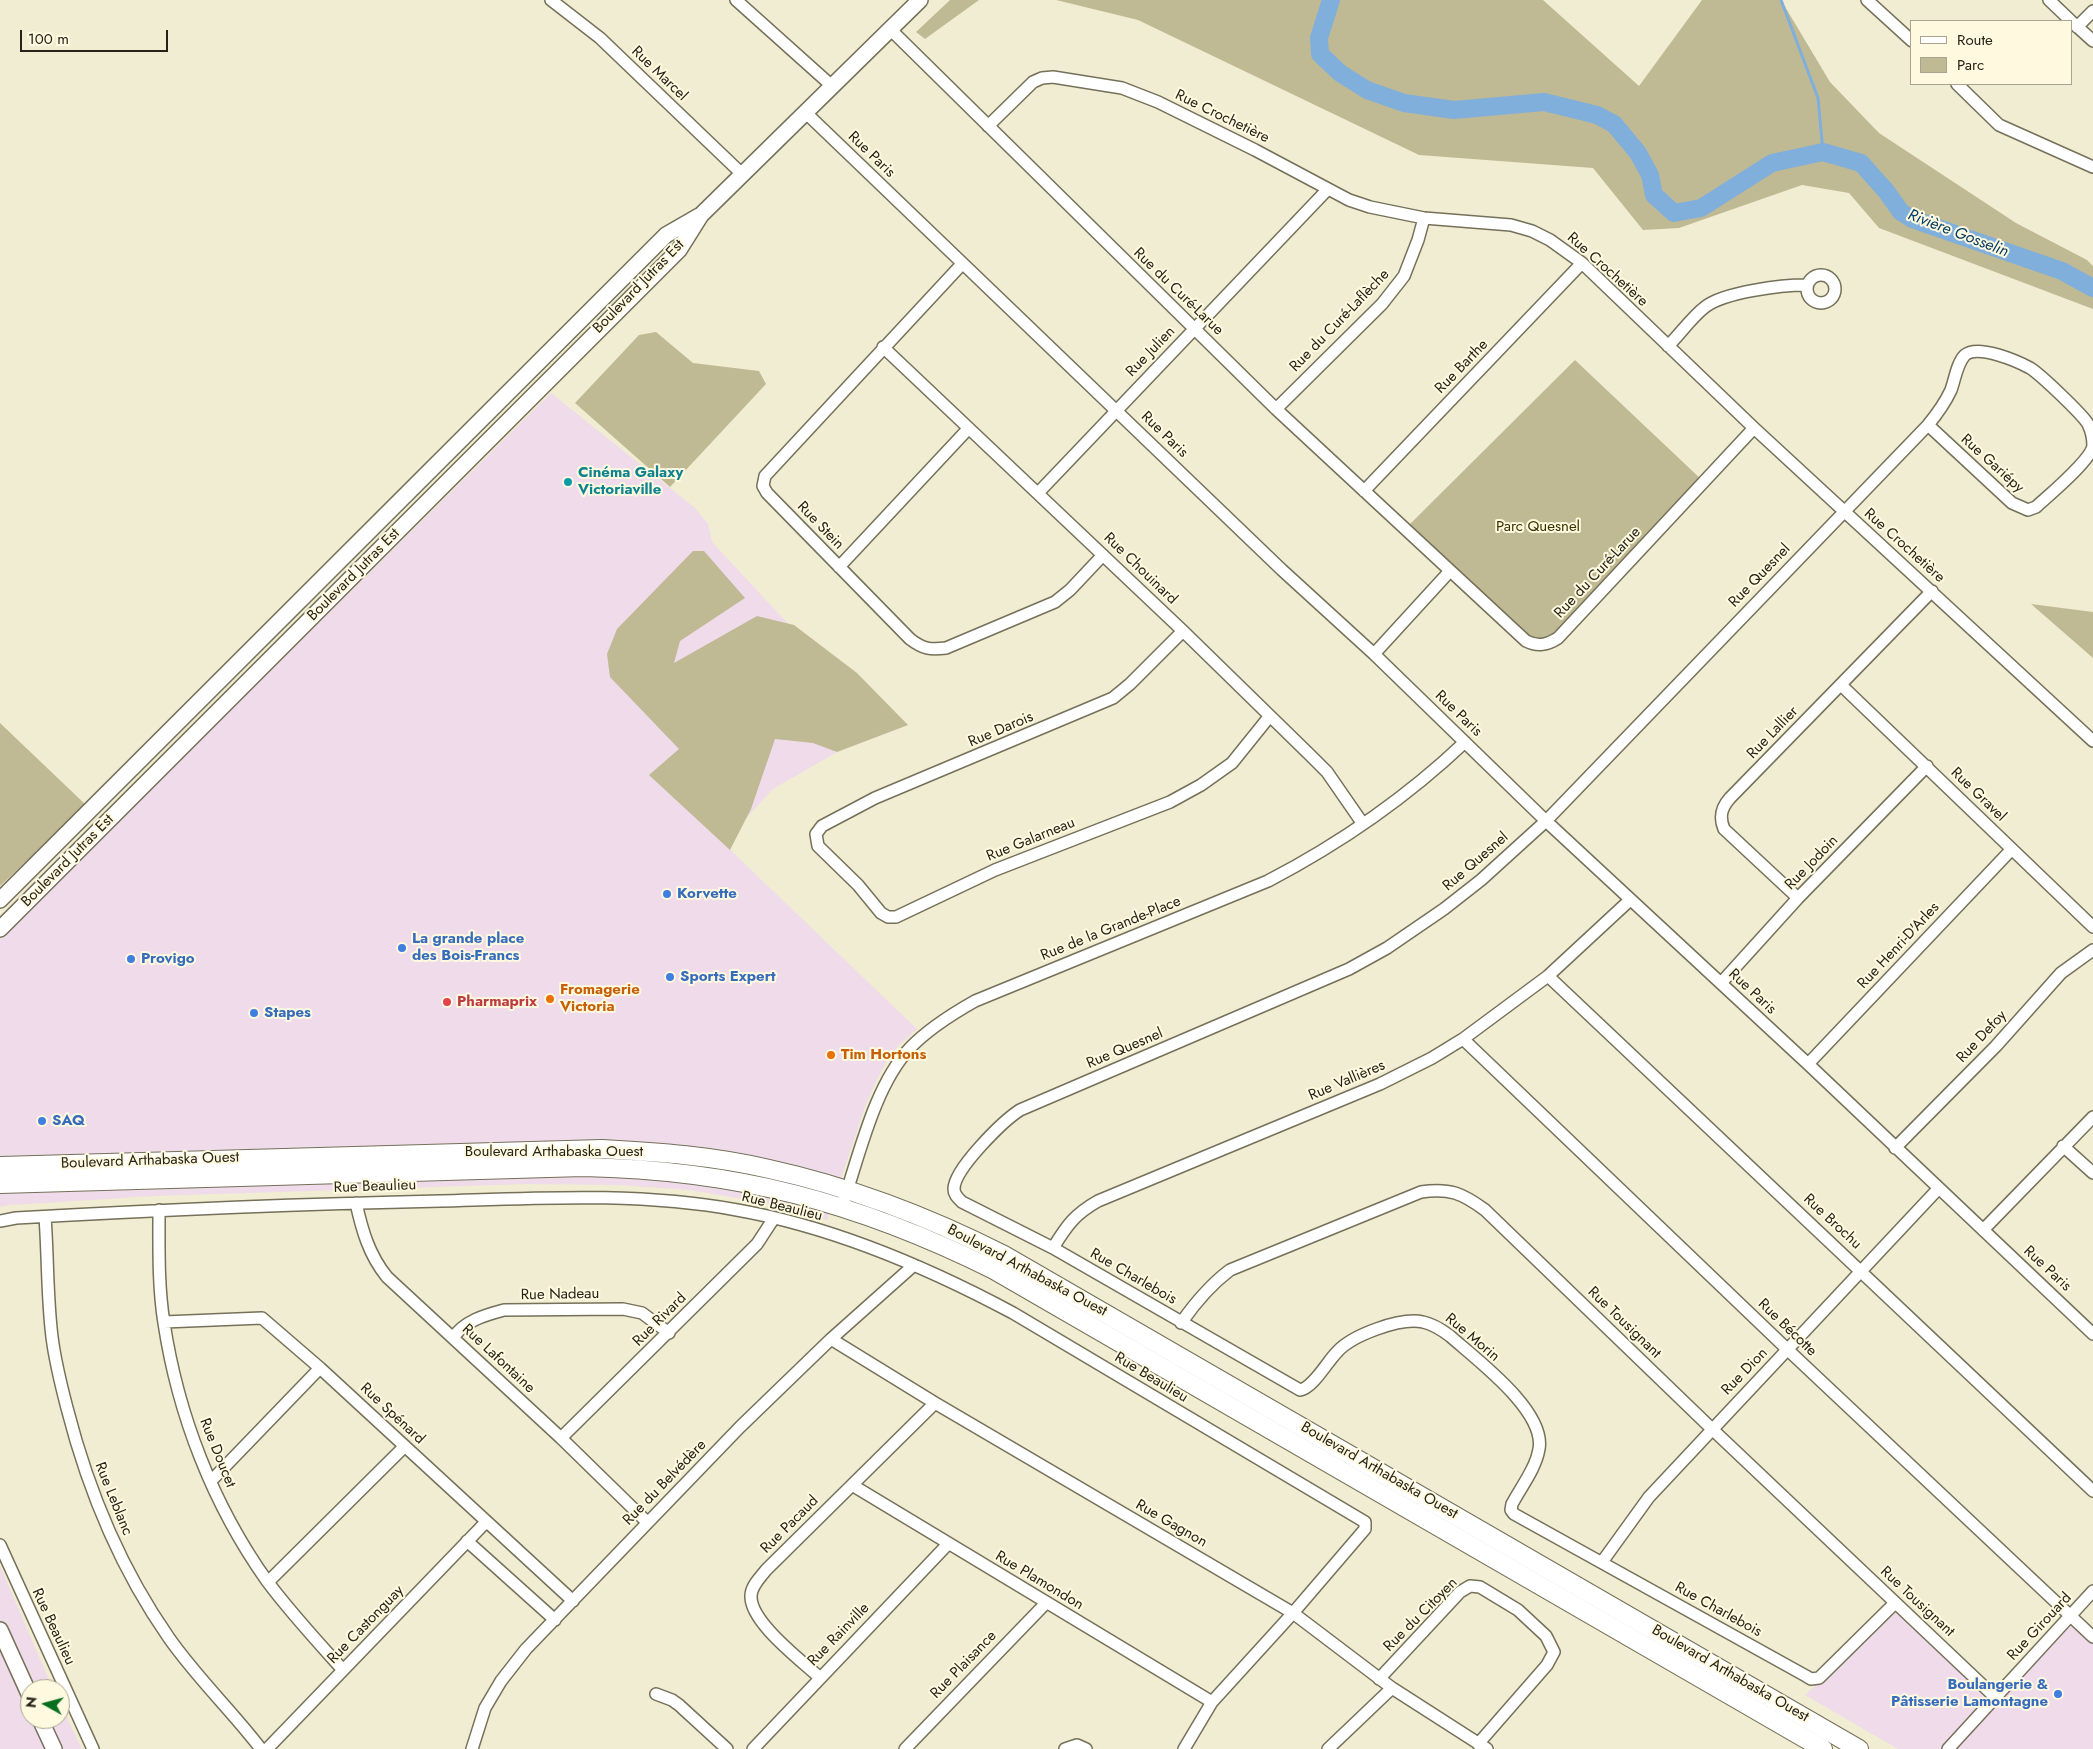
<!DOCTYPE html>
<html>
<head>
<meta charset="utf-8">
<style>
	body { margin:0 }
	#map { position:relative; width:2093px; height:1749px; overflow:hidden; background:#f1edd2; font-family:Jost,sans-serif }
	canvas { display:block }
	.legend { position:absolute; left:1910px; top:20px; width:162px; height:65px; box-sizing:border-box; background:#fffadf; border:1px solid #a8a490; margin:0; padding:6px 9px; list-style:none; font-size:15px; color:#252319 }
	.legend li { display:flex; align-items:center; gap:10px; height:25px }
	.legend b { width:25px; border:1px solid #a8a490 }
	.north { position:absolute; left:20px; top:1679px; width:50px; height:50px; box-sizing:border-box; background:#fffadf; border:1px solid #a8a490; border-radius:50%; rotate:277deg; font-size:14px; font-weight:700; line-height:20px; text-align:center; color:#252319 }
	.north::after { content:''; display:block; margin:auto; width:18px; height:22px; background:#086f1f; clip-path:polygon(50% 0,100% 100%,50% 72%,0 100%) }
	.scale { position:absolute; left:20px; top:30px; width:148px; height:22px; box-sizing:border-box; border:2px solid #252319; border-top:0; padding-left:6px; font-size:15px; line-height:18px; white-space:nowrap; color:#252319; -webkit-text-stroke:4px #fffadf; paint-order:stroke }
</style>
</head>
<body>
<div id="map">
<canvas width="2093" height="1749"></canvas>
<ul class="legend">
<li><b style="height:6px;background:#fff"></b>Route</li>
<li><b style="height:14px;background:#c0ba94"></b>Parc</li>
</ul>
<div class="north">N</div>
<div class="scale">100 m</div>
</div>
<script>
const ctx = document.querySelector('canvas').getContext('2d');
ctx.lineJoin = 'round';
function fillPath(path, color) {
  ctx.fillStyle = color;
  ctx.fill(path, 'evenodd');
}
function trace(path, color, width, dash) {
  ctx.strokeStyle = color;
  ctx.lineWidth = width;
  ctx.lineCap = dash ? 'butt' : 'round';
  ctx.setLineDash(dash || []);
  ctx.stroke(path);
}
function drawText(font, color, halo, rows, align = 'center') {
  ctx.font = font + ' Jost,sans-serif';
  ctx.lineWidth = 4;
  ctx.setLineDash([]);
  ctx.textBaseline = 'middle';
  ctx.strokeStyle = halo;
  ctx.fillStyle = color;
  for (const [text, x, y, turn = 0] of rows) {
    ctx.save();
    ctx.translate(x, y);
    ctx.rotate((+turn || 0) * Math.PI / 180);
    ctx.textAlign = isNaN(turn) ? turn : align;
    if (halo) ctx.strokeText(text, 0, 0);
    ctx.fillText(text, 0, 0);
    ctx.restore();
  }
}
fillPath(new Path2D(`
	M551,393l144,115 13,16 4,18 80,86 116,97 -71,27 -64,37 -50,54 194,186 -18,16 -12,16 -11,20 -10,23 -39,116 -66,-18 -71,-12 -72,-5 -91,-1 -372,12 -144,9 -11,2v-268z
	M0,1566l53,123h-23v30h30v-16l22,46h-82z
	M1896,1612l100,89 74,-79 23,21v106h-195l-93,-54z`), '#efdbea');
fillPath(new Path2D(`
	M950,0h29l-54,39 -9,-7z
	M1056,0h487l96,86 63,-86h79l49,82 49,51 137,90 71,37 6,6v43l-214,-81 -30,-35 -47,-8 -123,43 -36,2 -50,-62 -174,-13 -281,-135z
	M656,332l37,31 66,8 7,13 -96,103 -95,-84 64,-68z
	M1575,360l129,122 -146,156 -24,7 -129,-116z
	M693,551h11l41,47 -65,43 -6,22 83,-47 37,9 63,48 51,52 -71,27 -24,-9 -38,-4 -24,70 -21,41 -81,-75 30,-26 -69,-72 -3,-23 10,-25z
	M2031,604l62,8v46z
	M0,723l86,82 -86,81z`), '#c0ba94');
trace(new Path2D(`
	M1781,0l37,98 5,54`), '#80afdb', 3);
trace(new Path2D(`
	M1331,0l-12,38 1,16 20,19 27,17 37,13 50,7 90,-8 53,13 17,9 24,29 12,22 4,20 20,18 27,-5 71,-45 51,-11 38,11 25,28 15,21 11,7 150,52 31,17`), '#80afdb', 18);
const street = new Path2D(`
	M551,0l49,38 142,136
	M736,0l96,86
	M1867,0l45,41
	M2049,0l22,21
	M2072,22l21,19
	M2077,27l16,-16
	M890,29l386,380 250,232c12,6 21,4 32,-3l196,-210
	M1957,84l42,41 94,42
	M805,112l477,458 92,84 172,167 262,243 285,270
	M988,126l45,-44 9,-4 11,-1 69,11 36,14 97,48 94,50 21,7 54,11 87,7 21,6 18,9 32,23 172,165 339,313
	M962,264l-197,212 -2,10 4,7 143,146c13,10 20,11 36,9l109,-46 15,-12 33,-35
	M1807 289a14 14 0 1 1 28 0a14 14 0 1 1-28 0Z
	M1668,346c12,-12 24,-29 37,-39 19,-15 77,-22 101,-22
	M883,347l300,284 128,125 16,16 36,52
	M1276,409l106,-105 22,-28 14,-36 6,-22
	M1364,491l218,-228
	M1038,493l290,-304
	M839,567l129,-138
	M1183,631l-53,53 -17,14 -238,100 -53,28 -6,8 2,12 40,39 23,28 7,4h8l99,-47 175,-68 31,-17 31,-22 37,-46
	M1374,654l76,-83
	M1841,685l252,242
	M1798,898l-74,-69c-5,-12 -3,-21 6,-31l202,-207
	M1548,976l545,515
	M1721,983l77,-85 129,-132
	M1463,1039l325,311 305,287
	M1808,1064l204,-215
	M2063,1146l30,27
	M1895,1148l101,-102 65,-73 32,-23
	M356,1203c6,27 13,52 31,74l174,161 86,84
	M842,1206c17,-49 32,-120 68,-158 18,-19 42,-34 65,-47l293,-120c71,-37 139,-84 197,-139
	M159,1210c0,37 -1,76 5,113 14,92 49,182 103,258 23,31 50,60 76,89
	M45,1217c3,40 2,80 7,120 3,24 9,48 15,71 21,82 53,160 102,230 28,40 63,73 92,111
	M0,1221l16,-3c142,-8 283,-14 425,-17 98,-3 198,-9 296,9 97,17 190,57 276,103l352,209v7l-72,84 -81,89 -28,47
	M1983,1230l110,-113
	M1053,1248c14,-23 22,-34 45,-47l282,-117 52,-26 31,-19 85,-63 82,-76
	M164,1322l98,-4 58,50 253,233
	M1181,1323c14,-20 29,-38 49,-53l191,-78c29,-4 41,1 64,18l227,219 283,268
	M453,1338c11,-17 32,-23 51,-28l119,-1 19,4 27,20
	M831,1339l104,64 358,210 99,75 95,61
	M561,1438l196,-194 17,-26
	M211,1481l109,-113
	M852,1485l360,217
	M467,1541l88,79
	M0,1545l93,204
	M1602,1562l47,-65 290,-309
	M268,1582l137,-136
	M1895,1603l-76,75 -8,1 -5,-3 -292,-162 -3,-4 1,-6c9,-17 24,-36 27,-55 7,-38 -62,-89 -89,-113 -8,-6 -17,-12 -27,-14 -22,-5 -71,13 -86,30 -10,10 -24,36 -37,38l-247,-142 -91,-46c-4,-4 -8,-7 -8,-13 0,-20 49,-68 66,-79l329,-141 38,-21 57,-39 37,-29 65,-59 382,-396c9,-11 17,-22 23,-35 4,-11 6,-27 14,-35 13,-11 52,6 65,13 10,6 52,46 58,56 3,6 5,15 5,22 -3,15 -44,49 -57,61l-8,3 -16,-7 -84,-78
	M819,1677c-18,-17 -69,-55 -68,-81 0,-10 9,-18 15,-26l169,-167
	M1379,1679l81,-87 10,-6 10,1 38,23 28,26 8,16 -7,13 -69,79
	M656,1694l16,6 7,5 48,44
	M267,1749l219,-227
	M472,1749l13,-41 16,-27 25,-32 214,-222 91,-88 83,-74
	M753,1749l195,-205
	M905,1749l141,-146
	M1065,1749l12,-4 9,4
	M1328,1749l64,-61
	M1948,1749l145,-158`);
const secondary = new Path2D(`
	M0,900l666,-665 33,-19
	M0,929l679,-679 22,-35 219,-215
	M0,1630l30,66
	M40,1719l14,30`);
const primary = new Path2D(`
	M0,1166l602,-17c56,3 112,7 167,20 82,18 160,48 235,86l855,494
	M0,1184l583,-17c153,3 274,35 411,103l829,479`);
trace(street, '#757059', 14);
trace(secondary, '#757059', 18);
trace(primary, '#757059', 20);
trace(street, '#fff', 11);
trace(secondary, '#fff', 15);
trace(primary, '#fff', 18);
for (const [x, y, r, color] of [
	[568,482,5,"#0f9aa8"],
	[667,894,5,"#3f7fe0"],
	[402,948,5,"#3f7fe0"],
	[131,959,5,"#3f7fe0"],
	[670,977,5,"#3f7fe0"],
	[550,999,5,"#e8710a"],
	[447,1002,5,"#e0444e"],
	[254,1013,5,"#3f7fe0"],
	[831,1055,5,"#e8710a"],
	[42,1121,5,"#3f7fe0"],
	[2058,1694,5,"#3f7fe0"]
]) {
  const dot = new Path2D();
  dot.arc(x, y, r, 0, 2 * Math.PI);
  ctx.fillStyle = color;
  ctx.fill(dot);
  trace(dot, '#fffadf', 2);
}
drawText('15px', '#252319', '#fffadf', [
	["Rue Marcel",659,74,44],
	["Rue Crochetière",1222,117,26],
	["Rue Paris",871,155,44],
	["Rue Crochetière",1607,270,42],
	["Boulevard Jutras Est",639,287,-46],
	["Rue du Curé-Larue",1178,292,44],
	["Rue du Curé-Laflèche",1340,321,-46],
	["Rue Julien",1151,352,-46],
	["Rue Barthe",1462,367,-46],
	["Rue Paris",1164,435,44],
	["Rue Gariépy",1992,464,42],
	["Rue Stein",820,526,46],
	["Rue Crochetière",1904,546,42],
	["Rue Chouinard",1140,569,44],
	["Rue du Curé-Larue",1598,573,-47],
	["Boulevard Jutras Est",354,575,-45],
	["Rue Quesnel",1760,576,-46],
	["Rue Paris",1458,714,44],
	["Rue Darois",1001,730,-23],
	["Rue Lallier",1773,733,-46],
	["Rue Gravel",1978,795,44],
	["Rue Galarneau",1031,840,-22],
	["Boulevard Jutras Est",68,861,-45],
	["Rue Quesnel",1476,862,-41],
	["Rue Jodoin",1812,863,-46],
	["Rue de la Grande-Place",1111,929,-22],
	["Rue Henri-D'Arles",1899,946,-47],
	["Rue Paris",1752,992,43],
	["Rue Defoy",1982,1037,-47],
	["Rue Quesnel",1125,1049,-23],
	["Rue Vallières",1347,1081,-23],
	["Boulevard Arthabaska Ouest",554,1152],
	["Boulevard Arthabaska Ouest",150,1161,-2],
	["Rue Beaulieu",375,1187,-2],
	["Rue Beaulieu",782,1207,14],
	["Rue Brochu",1832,1222,43],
	["Rue Paris",2047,1269,43],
	["Boulevard Arthabaska Ouest",1027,1271,28],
	["Rue Charlebois",1133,1277,30],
	["Rue Nadeau",560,1295,-1],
	["Rue Rivard",660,1320,-45],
	["Rue Tousignant",1624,1323,44],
	["Rue Bécotte",1787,1328,44],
	["Rue Morin",1472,1338,40],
	["Rue Lafontaine",498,1359,43],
	["Rue Dion",1745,1372,-46],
	["Rue Beaulieu",1151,1378,31],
	["Rue Spénard",392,1414,43],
	["Rue Doucet",217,1453,68],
	["Boulevard Arthabaska Ouest",1379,1471,30],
	["Rue du Belvédère",665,1483,-46],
	["Rue Leblanc",113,1499,68],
	["Rue Gagnon",1171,1524,30],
	["Rue Pacaud",790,1525,-45],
	["Rue Plamondon",1039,1581,31],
	["Rue Tousignant",1917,1602,43],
	["Rue Charlebois",1718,1610,29],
	["Rue du Citoyen",1421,1615,-45],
	["Rue Castonguay",366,1625,-46],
	["Rue Beaulieu",53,1627,65],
	["Rue Girouard",2040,1627,-47],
	["Rue Rainville",839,1635,-46],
	["Rue Plaisance",964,1665,-46],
	["Boulevard Arthabaska Ouest",1730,1674,30]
]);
drawText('bold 15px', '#0d838f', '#fffadf', [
	["Cinéma Galaxy",578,473],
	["Victoriaville",578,490]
], 'left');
drawText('15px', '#3a3100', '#fffadf', [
	["Parc Quesnel",1538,527]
]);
drawText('bold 15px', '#366cbe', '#fffadf', [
	["Korvette",677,894],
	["La grande place",412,939],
	["des Bois-Francs",412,956],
	["Provigo",141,959],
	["Sports Expert",680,977],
	["Stapes",264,1013],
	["SAQ",52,1121],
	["Boulangerie &",2048,1685,"right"],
	["Pâtisserie Lamontagne",2048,1702,"right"]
], 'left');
drawText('bold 15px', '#c56008', '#fffadf', [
	["Fromagerie",560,990],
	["Victoria",560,1007],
	["Tim Hortons",841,1055]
], 'left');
drawText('bold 15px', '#be3a42', '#fffadf', [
	["Pharmaprix",457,1002]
], 'left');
drawText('italic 16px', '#053d66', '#fffadf', [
	["Rivière Gosselin",1958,234,21]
]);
</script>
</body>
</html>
